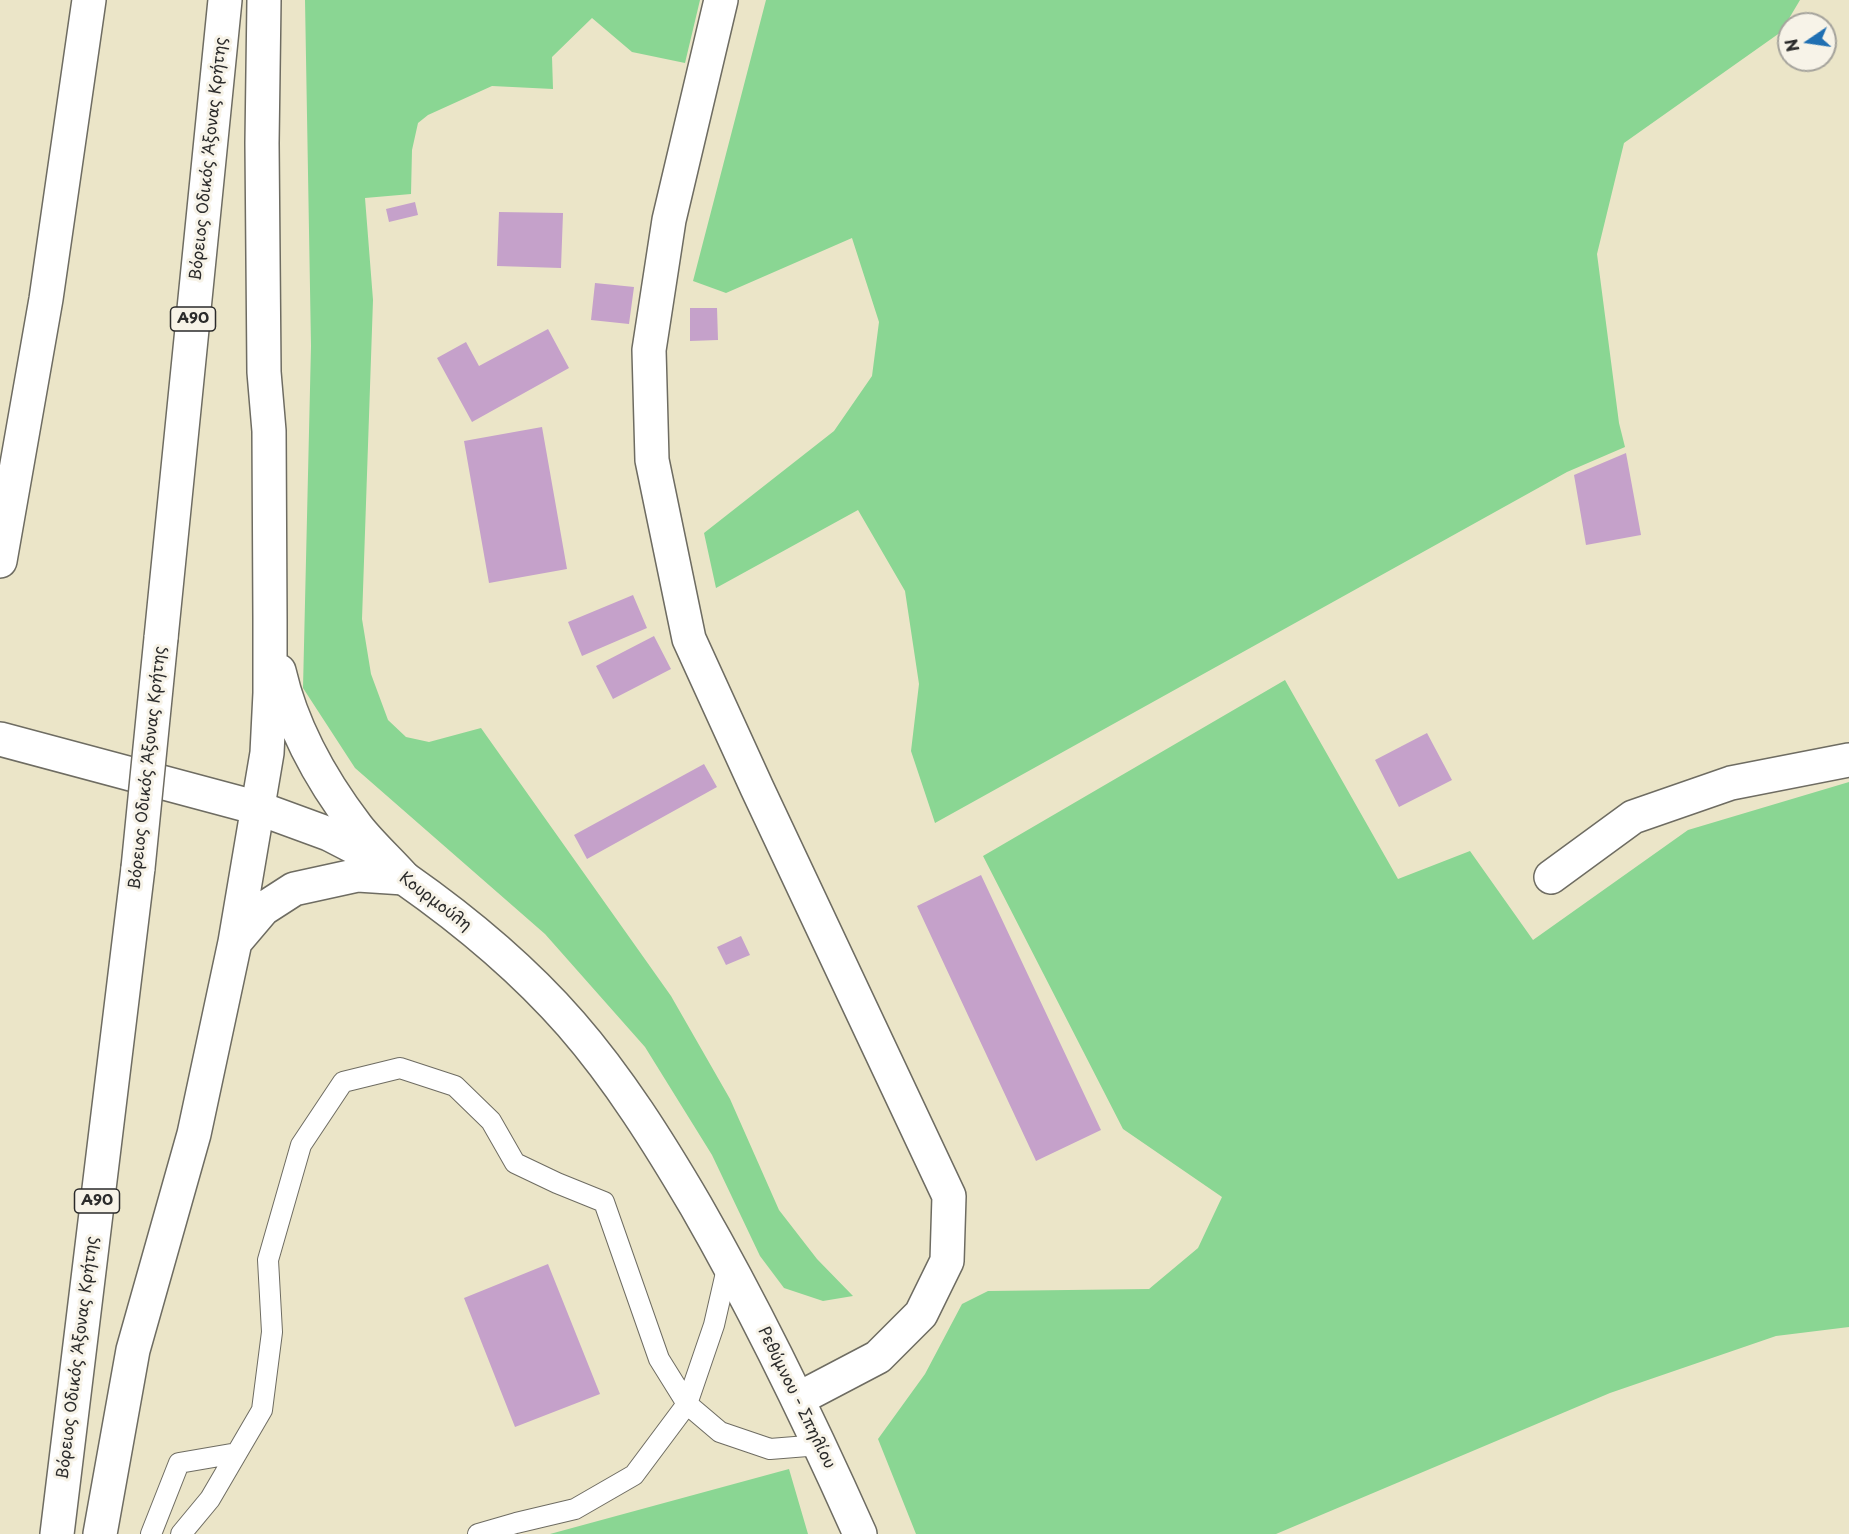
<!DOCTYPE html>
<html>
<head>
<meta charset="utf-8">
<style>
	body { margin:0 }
	#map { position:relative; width:1849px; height:1534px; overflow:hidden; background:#ebe5c8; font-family:"Playpen Sans",sans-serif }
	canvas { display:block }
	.north { position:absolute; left:1777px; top:12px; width:60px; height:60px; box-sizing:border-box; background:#f7f3e8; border:2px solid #a5a39c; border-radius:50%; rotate:257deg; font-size:16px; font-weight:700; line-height:24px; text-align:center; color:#2b2b2b }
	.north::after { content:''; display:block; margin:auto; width:21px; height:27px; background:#1f6fb2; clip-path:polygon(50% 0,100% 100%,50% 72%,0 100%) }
</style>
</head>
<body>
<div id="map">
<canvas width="1849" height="1534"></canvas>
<div class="north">N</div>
</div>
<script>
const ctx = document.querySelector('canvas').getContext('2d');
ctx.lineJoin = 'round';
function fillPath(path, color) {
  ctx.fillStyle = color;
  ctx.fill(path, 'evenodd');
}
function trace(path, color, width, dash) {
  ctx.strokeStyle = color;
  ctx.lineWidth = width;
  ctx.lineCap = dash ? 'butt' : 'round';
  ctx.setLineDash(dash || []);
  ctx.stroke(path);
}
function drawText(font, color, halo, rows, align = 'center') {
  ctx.font = font + ' "Playpen Sans",sans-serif';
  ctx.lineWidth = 6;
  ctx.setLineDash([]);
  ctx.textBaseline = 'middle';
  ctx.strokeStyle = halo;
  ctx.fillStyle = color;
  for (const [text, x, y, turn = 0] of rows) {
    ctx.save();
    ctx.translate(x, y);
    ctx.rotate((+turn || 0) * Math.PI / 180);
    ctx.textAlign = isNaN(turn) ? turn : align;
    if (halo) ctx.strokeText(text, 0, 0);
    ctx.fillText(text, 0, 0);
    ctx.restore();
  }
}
fillPath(new Path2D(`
	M305,0h395l-15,63 -53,-11 -40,-34 -40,39 1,32 -61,-3 -64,29 -10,8 -6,27 -1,44 -46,4 8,102 -11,319 9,55 17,46 18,17 23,5 52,-14 190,268 59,103 49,111 38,49 36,37 -30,5 -39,-13 -24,-32 -48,-101 -67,-108 -100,-113 -190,-166 -52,-80 8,-342z
	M766,0h1034l-19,32 -157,111 -27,111 22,169 6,24 -58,25 -632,351 -24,-72 8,-67 -14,-93 -47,-81 -142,78 -12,-55 130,-102 38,-55 7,-54 -27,-84 -126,55 -33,-12z
	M1285,680l113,199 72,-28 63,89 155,-110 161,-48v545l-73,9 -166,57 -334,141h-360l-38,-95 47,-65 37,-70 26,-13 161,-2 49,-41 24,-51 -99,-68 -140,-273z
	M789,1469l19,65h-258z`), '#8ad693');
fillPath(new Path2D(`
	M415,202l3,13 -29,7 -3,-13z
	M499,212l64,1 -2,55 -64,-2z
	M595,283l39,4 -5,37 -38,-4z
	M690,308h27l1,32 -28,1z
	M548,329l21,39 -97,54 -35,-64 29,-16 13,24z
	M542,427l25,142 -78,14 -25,-142z
	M1626,453l15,82 -55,10 -12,-70z
	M633,595l14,33 -65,28 -14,-34z
	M654,636l17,33 -58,30 -17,-33z
	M1427,733l25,47 -53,27 -24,-47z
	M704,764l13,23 -130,72 -13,-24z
	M981,875l120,255 -65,31 -119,-255z
	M741,936l9,19 -24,10 -9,-18z
	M548,1264l52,130 -85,33 -51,-129z`), '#c5a1ca');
const service = new Path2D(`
	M151,1534l28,-71 58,-10
	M181,1534l29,-35 52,-89 10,-78 -4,-72 33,-115 42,-63 57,-14 55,18 36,35 24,42 42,20 47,19 55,157 28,45 33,28 50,17 50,-4
	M478,1534l38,-11 59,-14 59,-34 53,-71 27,-79 14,-61`);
const minor = new Path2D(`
	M721,0l-52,220 -20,130 3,110 37,179 68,149 192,408 -2,65 -26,53 -43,43 -80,42
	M1551,877l82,-60 98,-34 118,-23`);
const secondary = new Path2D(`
	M404,878c60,42 118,90 167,146 48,55 88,119 125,182 61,106 114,216 164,328`);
const primary = new Path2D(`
	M0,739l258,69 71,26 33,17 27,17`);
const motorway = new Path2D(`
	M0,561l46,-262 43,-299
	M161,638l64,-638
	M279,671c13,57 43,110 78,156 14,18 32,34 47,51
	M235,942l28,-33 31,-20 64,-14 46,3
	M57,1534l81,-666
	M100,1534l33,-184 61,-216 41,-192 32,-189 3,-60v-74l-1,-188 -5,-59 -2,-229 2,-143`);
trace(service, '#6e6c62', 22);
trace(minor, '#6e6c62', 36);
trace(secondary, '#6e6c62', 36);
trace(primary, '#6e6c62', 36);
trace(motorway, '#6e6c62', 36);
trace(service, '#fff', 20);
trace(minor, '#fff', 33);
trace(secondary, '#fff', 33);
trace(primary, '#fff', 33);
trace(motorway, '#fff', 33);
const motorwayBridge = new Path2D(`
	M138,868l23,-230`);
trace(motorwayBridge, '#6e6c62', 36, []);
trace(motorwayBridge, '#fff', 33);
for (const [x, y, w] of [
	[193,319,45],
	[97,1201,45]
]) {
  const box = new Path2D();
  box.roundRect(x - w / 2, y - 12, w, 24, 4.5);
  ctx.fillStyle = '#f7f3e8';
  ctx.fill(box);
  trace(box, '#2b2b2b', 1.5);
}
drawText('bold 15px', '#2b2b2b', null, [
	["Α90",193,319],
	["Α90",97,1201]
]);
drawText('16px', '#2b2b2b', '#f7f3e8', [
	["Βόρειος Οδικός Άξονας Κρήτης",209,159,-84],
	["Βόρειος Οδικός Άξονας Κρήτης",148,768,-84],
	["Κουρμούλη",435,902,37],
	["Βόρειος Οδικός Άξονας Κρήτης",78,1358,-83],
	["Ρεθύμνου - Σπηλίου",796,1398,64]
]);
</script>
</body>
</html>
